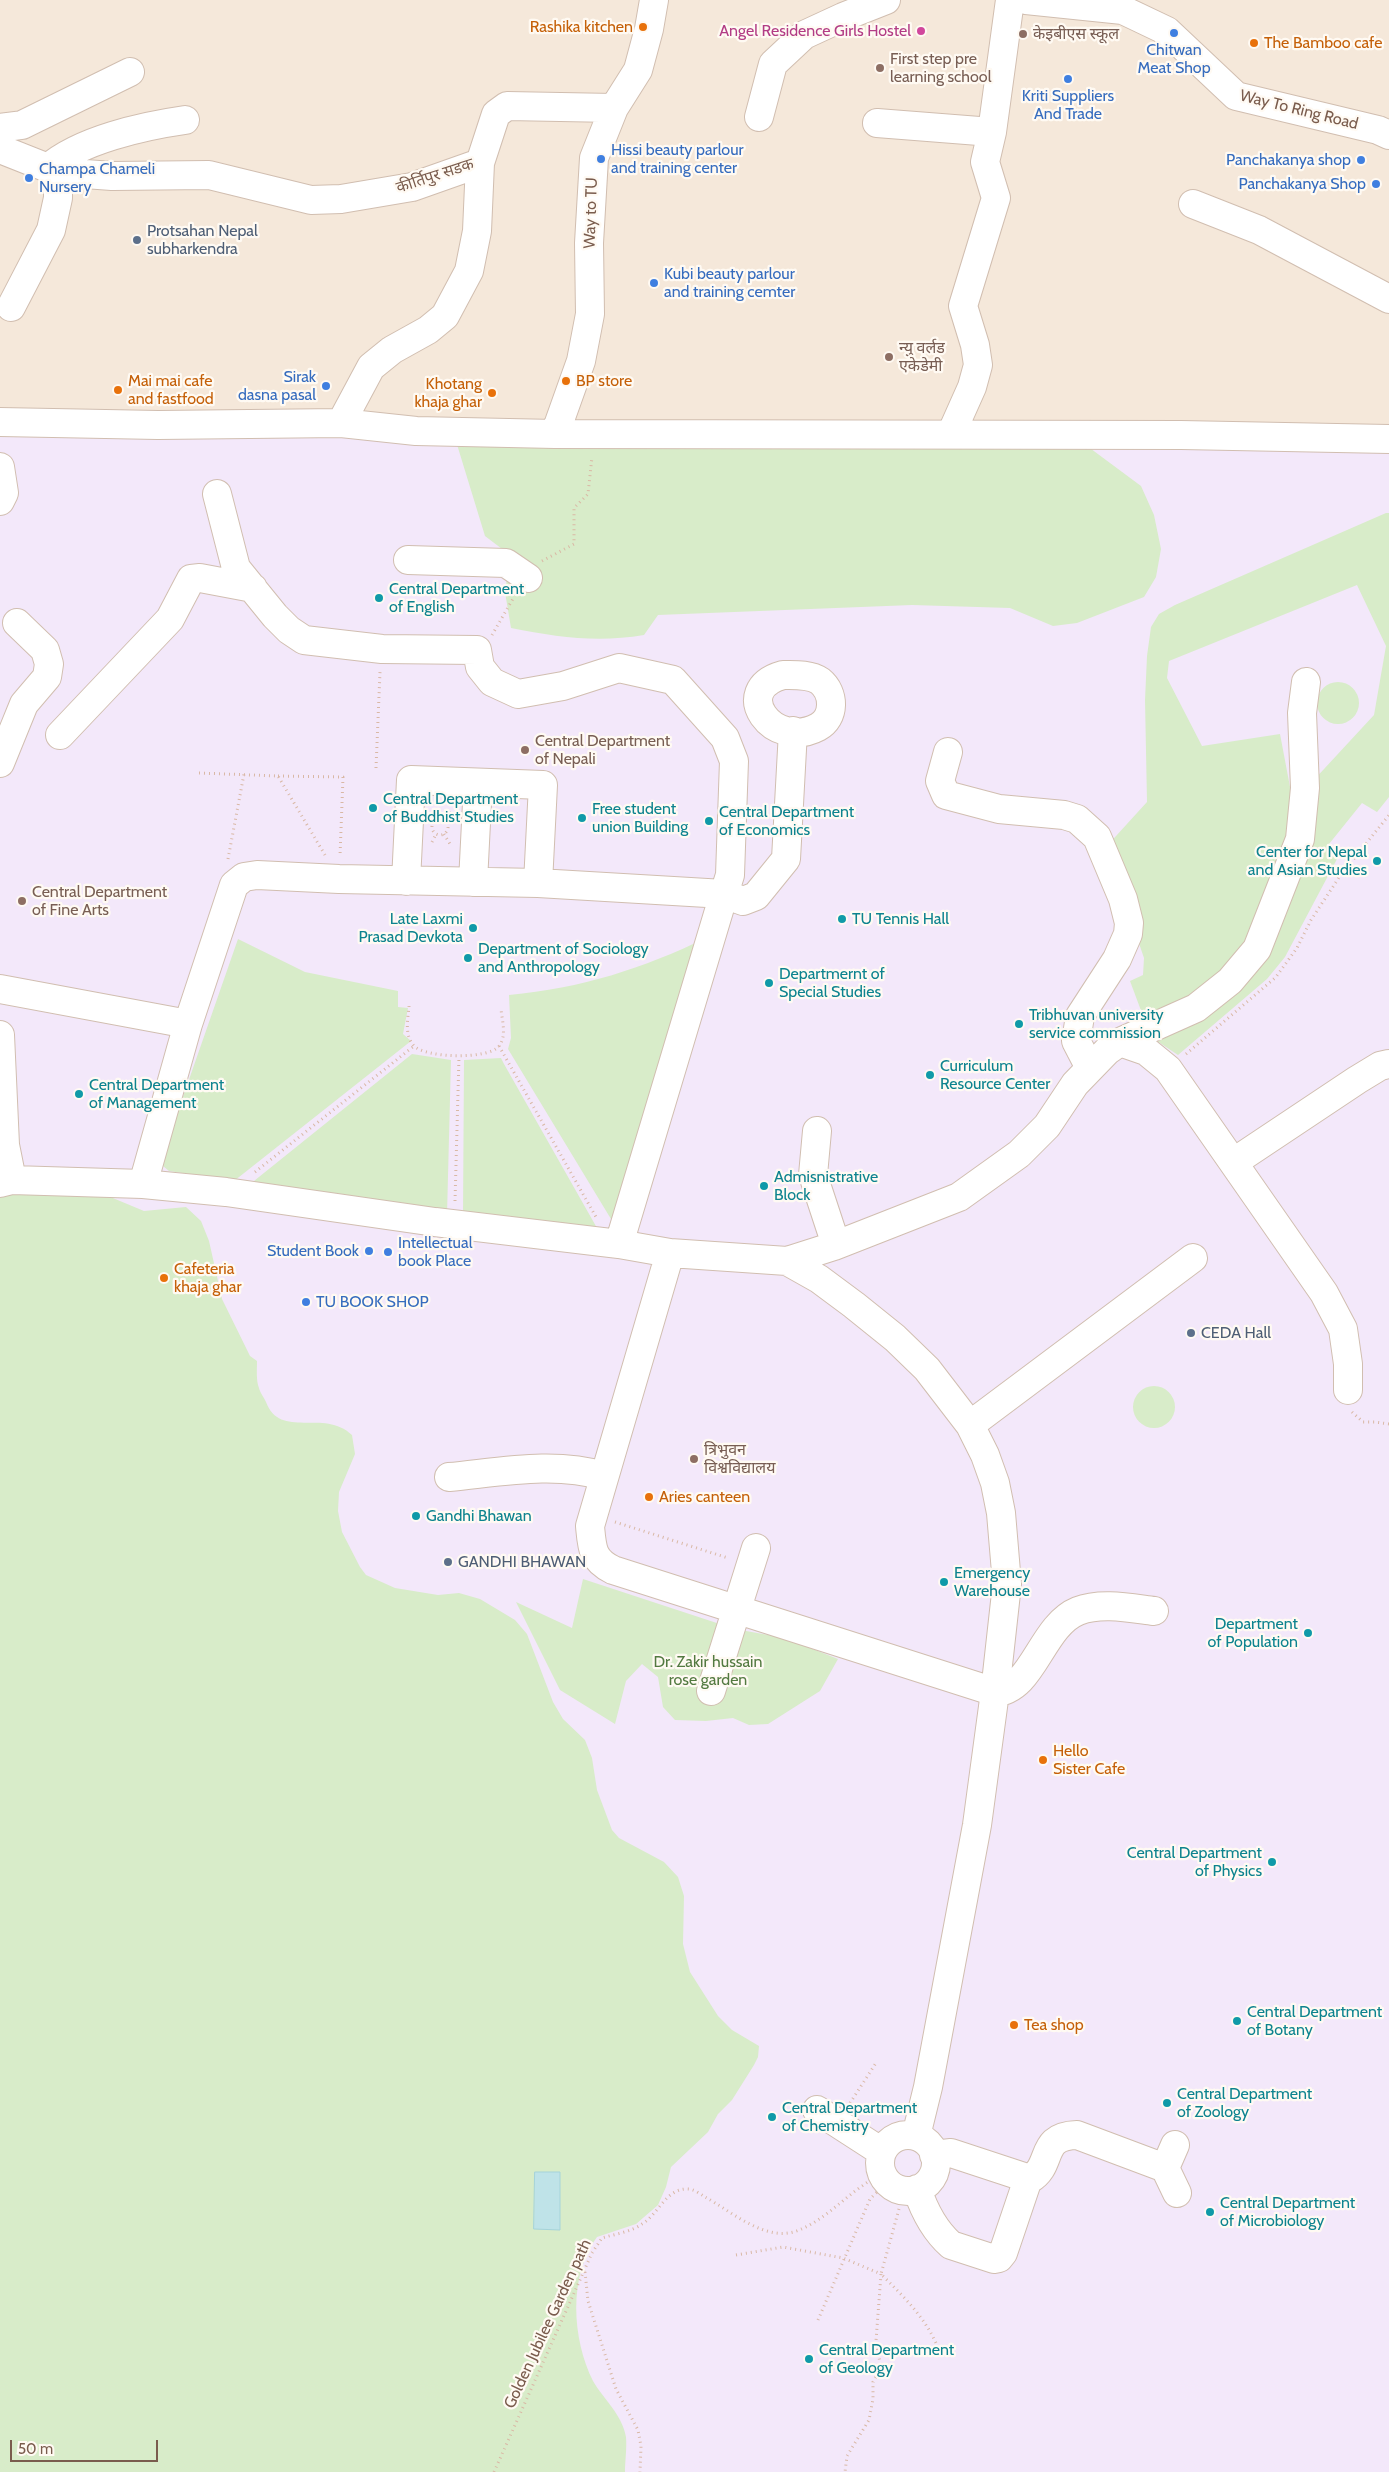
<!DOCTYPE html>
<html>
<head>
<meta charset="utf-8">
<style>
	body { margin:0 }
	#map { position:relative; width:1389px; height:2472px; overflow:hidden; background:#fdf6ec; font-family:Cabin,sans-serif }
	canvas { display:block }
	.scale { position:absolute; left:10px; top:2440px; width:148px; height:22px; box-sizing:border-box; border:2px solid #7a5c4d; border-top:0; padding-left:6px; font-size:15px; line-height:18px; white-space:nowrap; color:#7a5c4d; -webkit-text-stroke:4px #fffaf3; paint-order:stroke }
</style>
</head>
<body>
<div id="map">
<canvas width="1389" height="2472"></canvas>
<div class="scale">50 m</div>
</div>
<script>
const ctx = document.querySelector('canvas').getContext('2d');
ctx.lineJoin = 'round';
function fillPath(path, color) {
  ctx.fillStyle = color;
  ctx.fill(path, 'evenodd');
}
function trace(path, color, width, dash) {
  ctx.strokeStyle = color;
  ctx.lineWidth = width;
  ctx.lineCap = dash ? 'butt' : 'round';
  ctx.setLineDash(dash || []);
  ctx.stroke(path);
}
function drawText(font, color, halo, rows, align = 'center') {
  ctx.font = font + ' Cabin,"Noto Sans Devanagari",sans-serif';
  ctx.lineWidth = 4.5;
  ctx.setLineDash([]);
  ctx.textBaseline = 'middle';
  ctx.strokeStyle = halo;
  ctx.fillStyle = color;
  for (const [text, x, y, turn = 0] of rows) {
    ctx.save();
    ctx.translate(x, y);
    ctx.rotate((+turn || 0) * Math.PI / 180);
    ctx.textAlign = isNaN(turn) ? turn : align;
    if (halo) ctx.strokeText(text, 0, 0);
    ctx.fillText(text, 0, 0);
    ctx.restore();
  }
}
fillPath(new Path2D(`
	M0,0h1389v454l-1389,-23z`), '#f5e8da');
fillPath(new Path2D(`
	M0,428l1389,17v2027h-1389z`), '#f3e8fa');
fillPath(new Path2D(`
	M455,438l624,2 62,46 13,29 7,34 -5,28 -12,20 -67,26 -24,3 -43,-18 -98,-3 -254,10 -14,20c-47,8 -87,2 -133,-7l-6,-36 5,-37 -25,-19z
	M1386,513h3v284l-12,15 -15,-9 -33,41 8,15 -52,98 -18,22 -89,76 -30,-20 101,-68 63,-185 62,-67 12,-69 -29,-61 -188,76 -2,17 35,68 78,-12 14,74 -24,96 -53,80 -71,40 -16,-43 13,-6 1,-17 -38,-111 41,-45 -2,-102 2,-44 4,-29 8,-13 16,-9z
	M1317 703a21 21 0 1 1 42 0a21 21 0 1 1-42 0Z
	M708,937l-94,287 -106,-175 3,-11 -2,-43c73,-7 133,-26 199,-58z
	M238,939l67,33 93,19v16l10,1 -5,26 8,7 -177,140 -65,-10 -6,-5 -1,-9z
	M412,1054l39,6 -4,155 -198,-30z
	M501,1058l3,6 93,164 -134,-14 1,-154z
	M17,1193l91,3 36,15 42,-4 15,14 8,20 13,58 28,57 7,5c0,9 -1,19 2,27 1,5 5,9 7,14 14,38 58,6 86,33l3,19 -16,38 -1,19 4,21 18,35 6,8 29,13 43,7 21,-2 21,6 35,21 12,14 26,68 10,17 22,21 7,18 5,32 15,40 7,8 45,24 14,15 6,19 -1,48 7,28 28,44 14,14 27,16 -1,11 -4,8 -22,35 -14,14 -10,18 -37,35 -5,20 -8,18 -22,19 -39,13c-29,39 -25,102 -4,144 11,19 29,33 33,56 1,11 -1,24 -1,35h-625v-1276z
	M1133 1407a21 21 0 1 1 42 0a21 21 0 1 1-42 0Z
	M583,1579l152,50 50,9 53,21 -18,32 -52,33 -19,1 -16,-7 -27,3 -31,-1 -12,-13 -5,-30 -16,-13 -16,17 -11,43 -55,-34 -44,-88 56,26z`), '#d8ecc9');
const water = new Path2D(`
	M535,2172h25v58l-26,-1z`);
fillPath(water, '#bfe3e8');
trace(water, '#a5d3da', 1);
const minor = new Path2D(`
	M1026,0l97,10 44,21 69,65 142,34 11,5
	M759,117l14,-53 31,-29 39,-18 43,-17
	M877,123l115,9
	M0,128l22,-3 108,-53
	M0,149l58,23 54,4 97,-1 102,25 30,-1 71,-12 68,-24 16,-49 11,-8 107,2
	M48,168c32,-28 95,-42 137,-48
	M1193,204l66,26 130,69
	M11,307l40,-77 7,-32v-26
	M0,422l158,3 183,-2 75,8 139,3 626,1 208,4
	M341,423l30,-56 21,-17 36,-20 17,-14 24,-45 8,-40 3,-68
	M555,434l26,-73 9,-47 -1,-71 5,-85 20,-50 24,-38 11,-41 5,-29
	M951,434l21,-47 6,-22 -3,-20 -12,-39 33,-108 -11,-36 7,-30 18,-132
	M0,467l4,26 -4,8
	M217,494l19,74 39,48 14,14 15,10 78,9 95,1 3,17 12,15 26,12 45,-8 56,-18 54,12 52,58 9,23 -4,114 -6,19 19,7 13,-5 30,-37 7,-128
	M408,560l98,3 22,15
	M783,675c11,0 27,-1 37,6 15,12 15,37 -2,46 -45,24 -89,-37 -35,-52z
	M60,735l110,-116 21,-40 9,-1 53,10
	M948,752l-8,29 6,14 53,14 65,6 13,4 20,18 26,62 6,24 -1,11 -11,25 -37,57 -4,25 14,27
	M0,763l24,-59 23,-27 2,-13 -4,-14 -28,-27
	M406,881l5,-101 132,5 -5,98
	M473,882l5,-99
	M0,989l188,35
	M0,1035l5,110 7,35
	M1120,1042l26,9 22,18 156,224 19,36 5,35v26
	M817,1131l-4,44 23,70
	M1234,1162l123,-82 23,-14 9,-2
	M0,1183l12,-3 131,4 83,8 209,30 184,22 51,9 117,8 32,18 35,26 41,33 32,31 43,56 15,30 10,28 6,30 6,71 -12,108 -18,133 -49,262 -12,49
	M143,1184l45,-160 46,-139 10,-8 13,-2 82,4 199,4 186,11 -105,350
	M670,1253l-80,273c2,22 2,34 23,44l382,122c38,-1 46,-66 83,-81 23,-9 52,-3 76,0
	M787,1261l47,-15 125,-49 60,-43 28,-28 28,-42 32,-33 13,-9 76,-34 34,-27 27,-32 43,-110 5,-51 -3,-75 4,-31
	M970,1425l223,-167
	M449,1477c52,-5 105,-16 155,-1
	M711,1691l45,-143
	M817,2110l65,42
	M880 2163a28 28 0 1 1 56 0a28 28 0 1 1-56 0Z
	M934,2155l17,-2 79,26c24,-14 8,-43 47,-44l88,33 10,-23
	M1165,2168l12,25
	M917,2189c7,21 17,41 34,56l43,14 5,-1 4,-5 25,-74`);
trace(minor, '#d1beb0', 30);
trace(new Path2D(`
	M542,561l32,-17v-36l14,-14 4,-37
	M492,635l22,-38
	M376,768l4,-96
	M199,773l79,3 47,79
	M278,776l65,1 -3,79
	M432 827a8 8 0 1 1 16 0a8 8 0 1 1-16 0Z
	M445,821l7,-9
	M444,834l6,10
	M432,842l4,-8
	M228,859l16,-85
	M409,1006c-1,13 -5,29 5,40 12,12 74,14 85,0 8,-10 3,-26 2,-37
	M499,1046l97,171
	M1186,1054l90,-77 21,-29 14,-28 29,-44 49,-61
	M255,1172l159,-126
	M455,1201l4,-145
	M1352,1412l11,10h12l14,2
	M615,1522l113,36
	M850,2103l26,-40
	M899,2209l-18,65c22,22 42,41 55,69
	M736,2255l47,-8 60,11 38,16 -5,67 5,27 -8,14v17l-4,21 -22,36 -2,16
	M585,2272l3,29 28,88 22,41 3,16 -1,26
	M818,2320l52,-121 17,-17
	M494,2472l98,-219 10,-15c13,-4 29,-6 40,-14 17,-10 24,-36 46,-35 6,0 12,5 17,8 26,14 62,47 94,33 30,-12 51,-40 81,-55`), '#d9b8a5', 3, [1, 4]);
trace(minor, '#fff', 28);
for (const [x, y, r, color] of [
	[643,27,5,"#e8710a"],
	[921,31,5,"#d1479c"],
	[1174,33,5,"#3f7fe0"],
	[1023,34,5,"#8d6e63"],
	[1254,43,5,"#e8710a"],
	[880,68,5,"#8d6e63"],
	[1068,79,5,"#3f7fe0"],
	[601,159,5,"#3f7fe0"],
	[1361,160,5,"#3f7fe0"],
	[29,178,5,"#3f7fe0"],
	[1376,184,5,"#3f7fe0"],
	[137,240,5,"#5c6f8a"],
	[654,283,5,"#3f7fe0"],
	[889,357,5,"#8d6e63"],
	[566,381,5,"#e8710a"],
	[326,386,5,"#3f7fe0"],
	[118,390,5,"#e8710a"],
	[492,393,5,"#e8710a"],
	[379,598,5,"#0f9aa8"],
	[525,750,5,"#8d6e63"],
	[373,808,5,"#0f9aa8"],
	[582,818,5,"#0f9aa8"],
	[709,821,5,"#0f9aa8"],
	[1377,861,5,"#0f9aa8"],
	[22,901,5,"#8d6e63"],
	[842,919,5,"#0f9aa8"],
	[473,928,5,"#0f9aa8"],
	[468,958,5,"#0f9aa8"],
	[769,983,5,"#0f9aa8"],
	[1019,1024,5,"#0f9aa8"],
	[930,1075,5,"#0f9aa8"],
	[79,1094,5,"#0f9aa8"],
	[764,1186,5,"#0f9aa8"],
	[369,1251,5,"#3f7fe0"],
	[388,1252,5,"#3f7fe0"],
	[164,1278,5,"#e8710a"],
	[306,1302,5,"#3f7fe0"],
	[1191,1333,5,"#5c6f8a"],
	[694,1459,5,"#8d6e63"],
	[649,1497,5,"#e8710a"],
	[416,1516,5,"#0f9aa8"],
	[448,1562,5,"#5c6f8a"],
	[944,1582,5,"#0f9aa8"],
	[1308,1633,5,"#0f9aa8"],
	[1043,1760,5,"#e8710a"],
	[1272,1862,5,"#0f9aa8"],
	[1237,2021,5,"#0f9aa8"],
	[1014,2025,5,"#e8710a"],
	[1167,2103,5,"#0f9aa8"],
	[772,2117,5,"#0f9aa8"],
	[1210,2212,5,"#0f9aa8"],
	[809,2359,5,"#0f9aa8"]
]) {
  const dot = new Path2D();
  dot.arc(x, y, r, 0, 2 * Math.PI);
  ctx.fillStyle = color;
  ctx.fill(dot);
  trace(dot, '#fffaf3', 2);
}
drawText('16px', '#c56008', '#fffaf3', [
	["Rashika kitchen",633,27,"right"],
	["The Bamboo cafe",1264,43],
	["Mai mai cafe",128,381],
	["and fastfood",128,399],
	["BP store",576,381],
	["Khotang",482,384,"right"],
	["khaja ghar",482,402,"right"],
	["Cafeteria",174,1269],
	["khaja ghar",174,1287],
	["Aries canteen",659,1497],
	["Hello",1053,1751],
	["Sister Cafe",1053,1769],
	["Tea shop",1024,2025]
], 'left');
drawText('16px', '#b23c85', '#fffaf3', [
	["Angel Residence Girls Hostel",911,31]
], 'right');
drawText('16px', '#785e54', '#fffaf3', [
	["केइबीएस स्कूल",1033,34],
	["First step pre",890,59],
	["learning school",890,77],
	["न्यु वर्लड",899,348],
	["एकेडेमी",899,366],
	["Central Department",535,741],
	["of Nepali",535,759],
	["Central Department",32,892],
	["of Fine Arts",32,910],
	["त्रिभुवन",704,1450],
	["विश्वविद्यालय",704,1468]
], 'left');
drawText('16px', '#366cbe', '#fffaf3', [
	["Chitwan",1174,50,"center"],
	["Meat Shop",1174,68,"center"],
	["Kriti Suppliers",1068,96,"center"],
	["And Trade",1068,114,"center"],
	["Hissi beauty parlour",611,150],
	["and training center",611,168],
	["Panchakanya shop",1351,160,"right"],
	["Champa Chameli",39,169],
	["Nursery",39,187],
	["Panchakanya Shop",1366,184,"right"],
	["Kubi beauty parlour",664,274],
	["and training cemter",664,292],
	["Sirak",316,377,"right"],
	["dasna pasal",316,395,"right"],
	["Intellectual",398,1243],
	["book Place",398,1261],
	["Student Book",359,1251,"right"],
	["TU BOOK SHOP",316,1302]
], 'left');
drawText('16px', '#7a5c4d', '#fffaf3', [
	["Way To Ring Road",1299,110,14],
	["कीर्तिपुर सडक",435,176,-18],
	["Way to TU",591,213,-88],
	["Golden Jubilee Garden path",548,2324,-65]
]);
drawText('16px', '#4e5e75', '#fffaf3', [
	["Protsahan Nepal",147,231],
	["subharkendra",147,249],
	["CEDA Hall",1201,1333],
	["GANDHI BHAWAN",458,1562]
], 'left');
drawText('16px', '#0d838f', '#fffaf3', [
	["Central Department",389,589],
	["of English",389,607],
	["Central Department",383,799],
	["of Buddhist Studies",383,817],
	["Free student",592,809],
	["union Building",592,827],
	["Central Department",719,812],
	["of Economics",719,830],
	["Center for Nepal",1367,852,"right"],
	["and Asian Studies",1367,870,"right"],
	["Late Laxmi",463,919,"right"],
	["Prasad Devkota",463,937,"right"],
	["TU Tennis Hall",852,919],
	["Department of Sociology",478,949],
	["and Anthropology",478,967],
	["Departmernt of",779,974],
	["Special Studies",779,992],
	["Tribhuvan university",1029,1015],
	["service commission",1029,1033],
	["Curriculum",940,1066],
	["Resource Center",940,1084],
	["Central Department",89,1085],
	["of Management",89,1103],
	["Admisnistrative",774,1177],
	["Block",774,1195],
	["Gandhi Bhawan",426,1516],
	["Emergency",954,1573],
	["Warehouse",954,1591],
	["Department",1298,1624,"right"],
	["of Population",1298,1642,"right"],
	["Central Department",1262,1853,"right"],
	["of Physics",1262,1871,"right"],
	["Central Department",1247,2012],
	["of Botany",1247,2030],
	["Central Department",1177,2094],
	["of Zoology",1177,2112],
	["Central Department",782,2108],
	["of Chemistry",782,2126],
	["Central Department",1220,2203],
	["of Microbiology",1220,2221],
	["Central Department",819,2350],
	["of Geology",819,2368]
], 'left');
drawText('16px', '#537a41', '#fffaf3', [
	["Dr. Zakir hussain",708,1662],
	["rose garden",708,1680]
]);
</script>
</body>
</html>
